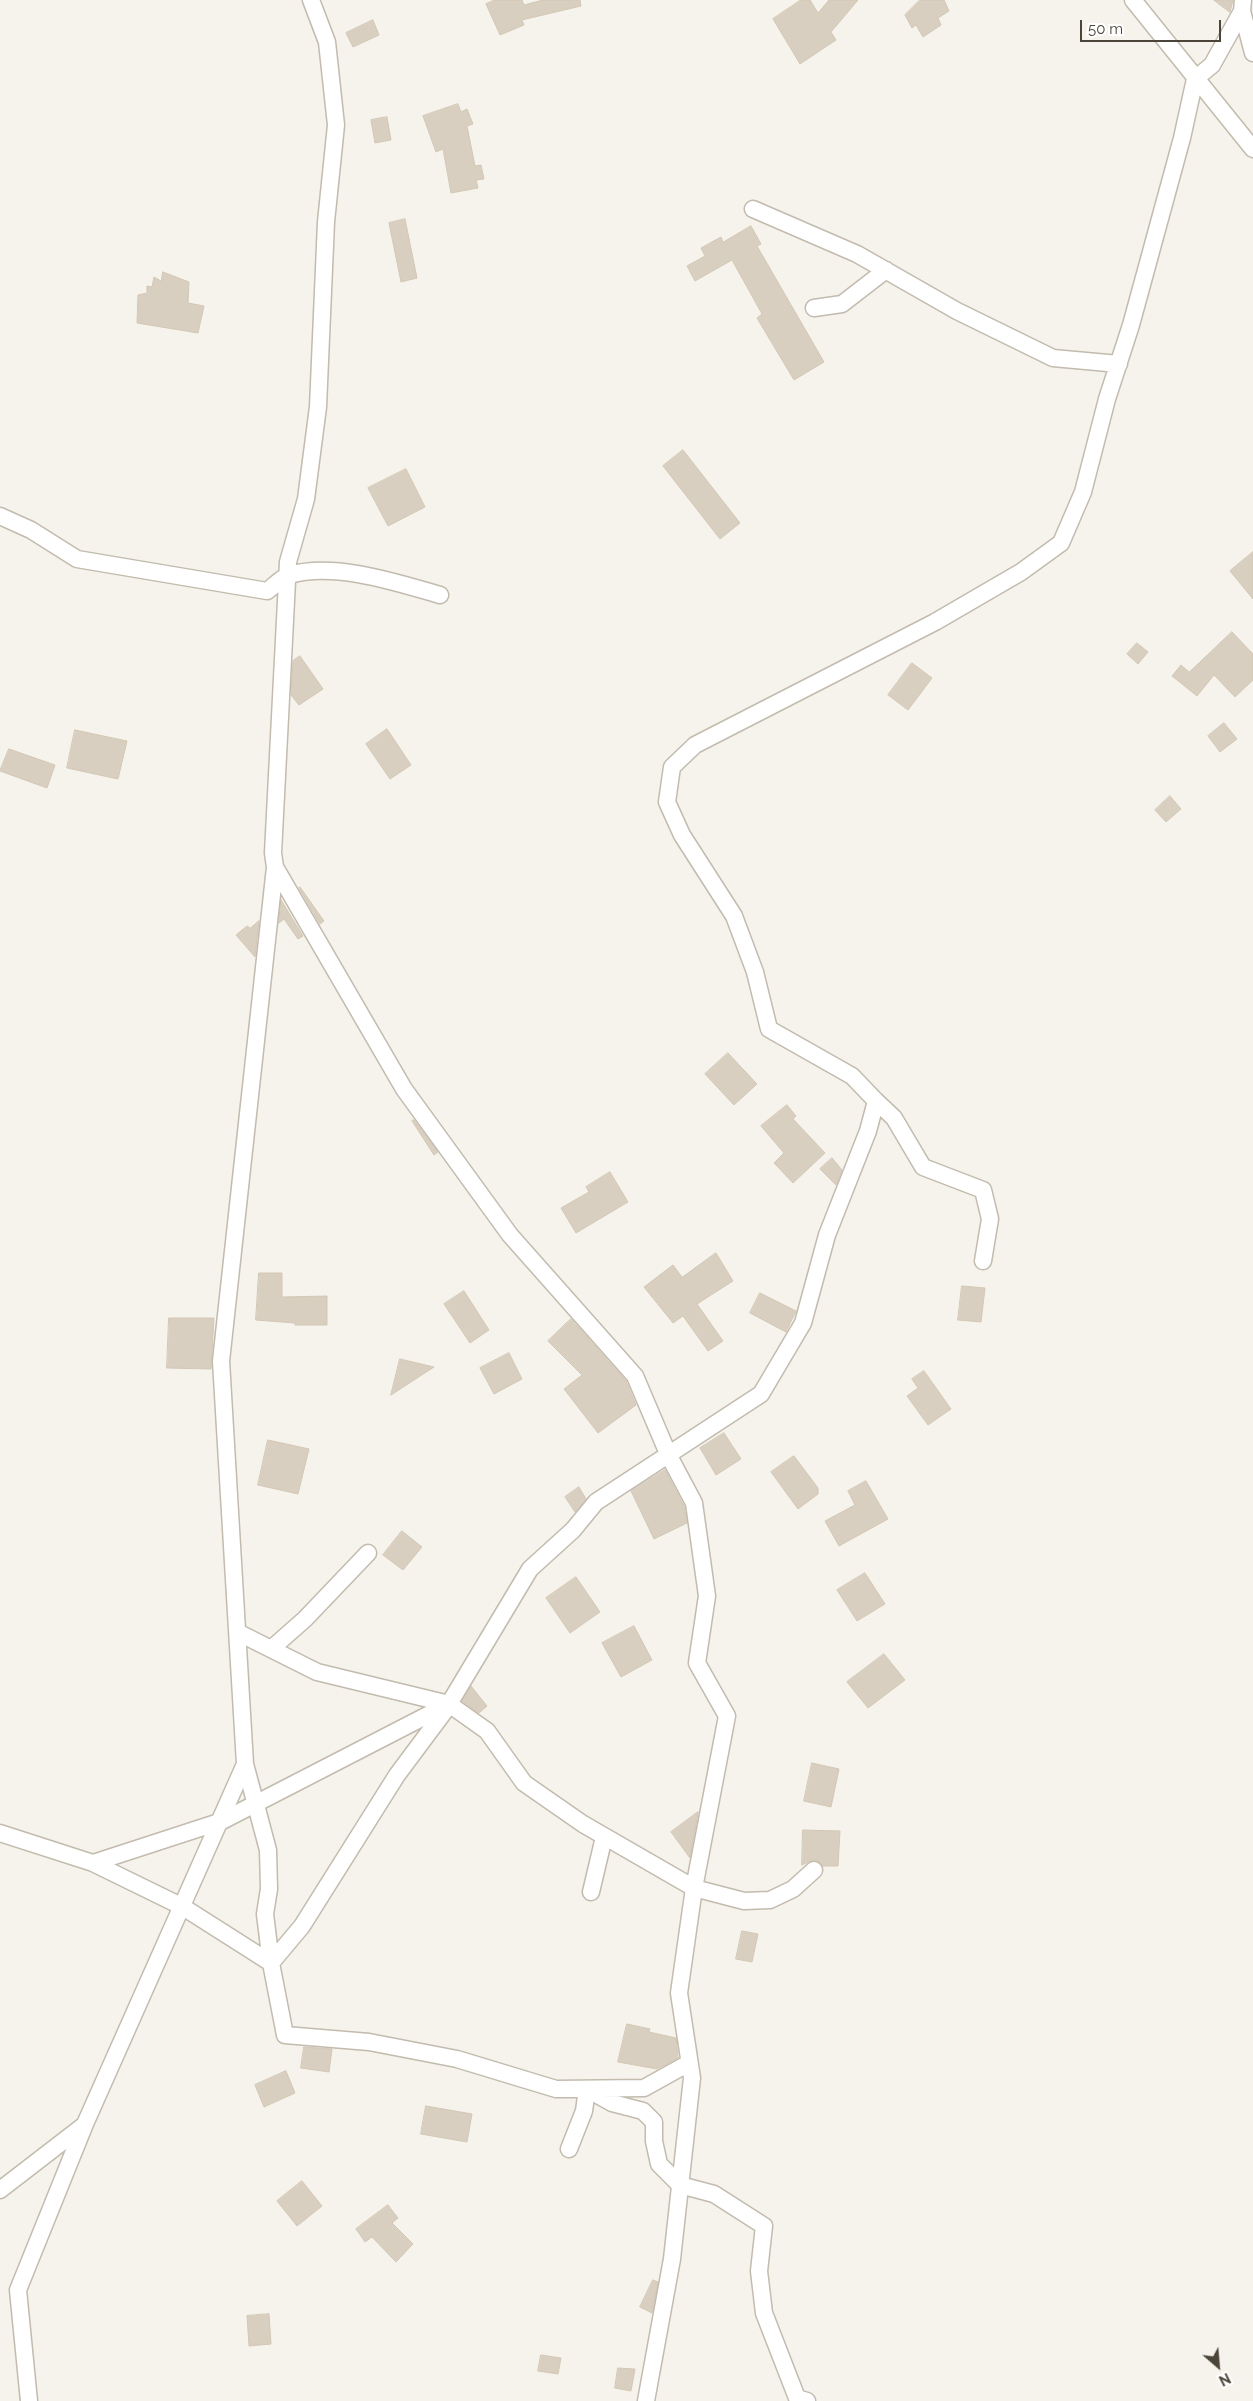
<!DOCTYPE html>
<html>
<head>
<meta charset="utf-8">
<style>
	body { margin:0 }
	#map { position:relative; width:1253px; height:2401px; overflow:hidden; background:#f6f3ec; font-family:Raleway,sans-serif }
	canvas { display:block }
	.north { position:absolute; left:1193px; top:2341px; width:50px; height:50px; -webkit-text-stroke:4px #fff; paint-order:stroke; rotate:153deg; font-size:14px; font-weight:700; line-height:20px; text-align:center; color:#4b4439 }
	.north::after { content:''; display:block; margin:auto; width:18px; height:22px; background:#4b4439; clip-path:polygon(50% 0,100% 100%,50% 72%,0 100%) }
	.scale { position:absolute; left:1080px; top:20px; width:141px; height:22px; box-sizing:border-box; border:2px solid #4b4439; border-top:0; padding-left:6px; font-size:15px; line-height:18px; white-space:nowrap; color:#4b4439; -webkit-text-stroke:4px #fff; paint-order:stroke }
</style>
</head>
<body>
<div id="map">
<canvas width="1253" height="2401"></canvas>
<div class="north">N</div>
<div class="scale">50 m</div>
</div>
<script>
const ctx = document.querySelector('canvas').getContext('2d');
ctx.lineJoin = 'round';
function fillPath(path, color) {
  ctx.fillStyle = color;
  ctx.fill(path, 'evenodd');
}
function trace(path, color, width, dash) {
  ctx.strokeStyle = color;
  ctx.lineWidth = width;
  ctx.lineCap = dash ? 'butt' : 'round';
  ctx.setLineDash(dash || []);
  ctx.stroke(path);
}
const building = new Path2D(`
	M495,0h27l2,5 19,-5h37l1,6 -59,14 2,5 -24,10 -14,-31z
	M801,0h9l8,13 11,-13h29l-27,32 5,8 -36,24 -27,-45z
	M920,0h24l5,11 -11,7 3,7 -18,12 -7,-12 -4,3 -7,-13z
	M1214,0h19l-3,12z
	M373,20l6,15 -26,12 -7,-14z
	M458,104l3,8 6,-3 6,15 -6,2 8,40 6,-1 3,14 -8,1 2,8 -27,5 -8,-44 -7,3 -13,-36z
	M387,117l4,23 -16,3 -4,-23z
	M405,219l12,59 -16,4 -12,-59z
	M751,226l10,18 -4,2 67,116 -30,18 -37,-62 5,-4 -30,-54 -37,21 -8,-15 18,-10 -4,-8 20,-11 2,5z
	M163,272l26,10 -1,21 16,3 -6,27 -61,-10 1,-28 9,-2v-7l5,1 2,-10 7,4z
	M683,450l57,73 -20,16 -57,-73z
	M406,469l19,38 -37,19 -20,-38z
	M1253,552v47l-23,-28z
	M1232,632l21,22v26l-18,17 -21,-22 -17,21 -25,-20 9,-11 8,7z
	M1137,643l11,9 -10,12 -11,-10z
	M300,656l23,33 -24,16 -8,-10 2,-34z
	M912,663l20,15 -24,32 -20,-15z
	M1224,723l13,16 -17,13 -12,-16z
	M387,729l24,36 -21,14 -24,-35z
	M75,730l52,11 -9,38 -51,-11z
	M9,749l46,16 -8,23 -47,-17z
	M1170,796l11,13 -15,13 -11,-12z
	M300,887l24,34 -4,3 -21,-36z
	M281,900l22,36 -5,3 -14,-20 -5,4z
	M259,921l-4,36 -19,-22 11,-9 3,2z
	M728,1053l29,31 -23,21 -29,-31z
	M787,1105l9,11 -3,3 32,34 -32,30 -19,-20 10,-10 -23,-27z
	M414,1120l24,32 -4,3 -22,-34z
	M832,1158l10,12 -6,15 -16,-16z
	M610,1172l18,30 -52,31 -15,-25 28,-16 -3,-5z
	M716,1253l17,28 -36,23 26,37 -15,10 -25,-35 -10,7 -29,-36 29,-22 9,12z
	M259,1273h23v24l45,-1v29h-32v-2l-39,-3z
	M962,1286l23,2 -4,34 -23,-2z
	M464,1291l25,39 -19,13 -26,-39z
	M760,1293l36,18 -10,21 -36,-19z
	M169,1318h45l-3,51 -44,-1z
	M571,1319l55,62 10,24 -38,28 -34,-44 18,-14 -34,-34z
	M509,1353l13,26 -28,15 -14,-26z
	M400,1359l34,8 -43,28z
	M924,1371l27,38 -23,16 -21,-29 11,-8 -6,-9z
	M724,1433l17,26 -25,16 -16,-27z
	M268,1440l41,9 -11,45 -40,-9z
	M794,1456l24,32v6l-20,15 -27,-37z
	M665,1470l19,36 3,17 -33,16 -23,-48z
	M866,1481l22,38 -49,27 -14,-25 30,-16 -7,-14z
	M579,1487l7,12 -11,13 -10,-15z
	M402,1531l20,16 -19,23 -20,-15z
	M865,1573l20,31 -28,17 -20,-31z
	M576,1577l24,35 -30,21 -24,-35z
	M634,1626l18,34 -31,17 -19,-34z
	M884,1654l21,26 -37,28 -21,-26z
	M471,1686l16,20 -8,7 -17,-12z
	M812,1763l27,6 -8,38 -27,-6z
	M698,1812v1l-8,45 -19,-26z
	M803,1830l37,1 -2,35h-15l-5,-5 -6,-1 -10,5z
	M742,1931l16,3 -6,28 -16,-3z
	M627,2024l23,5 -1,3 27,6 2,20 -21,11 -39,-7z
	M304,2047l28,2 -3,23 -28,-4z
	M286,2071l9,22 -31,14 -9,-22z
	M426,2106l46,8 -5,28 -46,-8z
	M302,2181l20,25 -25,20 -20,-25z
	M388,2205l10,13 -6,5 21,21 -17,18 -24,-25 -7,5 -9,-13z
	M653,2280l5,2 -6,31 -12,-6z
	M269,2314l2,30 -22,2 -2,-30z
	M541,2355l20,3 -3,16 -20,-3z
	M618,2368l17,1 -4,22 -16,-3z`);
fillPath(building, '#d8cfc1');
trace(building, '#d3c7b4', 1);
const minor = new Path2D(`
	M1133,0l120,149
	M1242,11l11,42
	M753,209l104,45 100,57 96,47 66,6
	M814,308l28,-4 44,-34
	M0,516l31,14 46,29 190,32c6,-4 14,-13 22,-16 46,-13 106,7 151,20
	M275,867l129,222 106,146 125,141 34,80 25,47 13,93 -10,67 30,53 -33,172 -15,105 13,85 -20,181 -26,142
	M876,1101l18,17 29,49 60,23 7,29 -7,42
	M239,1633l78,39 132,32 38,27 37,52 59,41 111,64 50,13 26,-1 23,-11 21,-19
	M271,1649l34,-30 63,-66
	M245,1764l23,86 1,39 -4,25 6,49
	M0,1833l93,30 90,44 88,56 14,72 84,7 88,17 99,30 88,-1 45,-25
	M93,1863l129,-42 227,-117 81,-135 43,-39 23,-28 165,-108 42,-71 24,-88 41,-104 8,-30 -24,-25 -83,-47 -14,-57 -21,-56 -52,-81 -15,-33 5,-35 23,-22 240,-123 86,-50 40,-29 22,-51 24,-93 24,-74 51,-187 13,-59 17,-14 30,-54 1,-11
	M591,1892l13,-55
	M271,1963l31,-37 95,-151 50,-67
	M569,2149l15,-38 3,-22 25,14 31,8 11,11v19l5,23 21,21 34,9 50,32 -5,45 5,42 33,85 10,3
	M0,2190l83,-64
	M29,2401l-11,-111 67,-166 160,-360 -24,-403 54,-494 -2,-14 15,-291 18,-63 12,-92 8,-185 10,-97 -9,-83 -16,-42`);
trace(minor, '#c2bbae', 19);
trace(minor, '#fff', 16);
</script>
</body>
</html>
